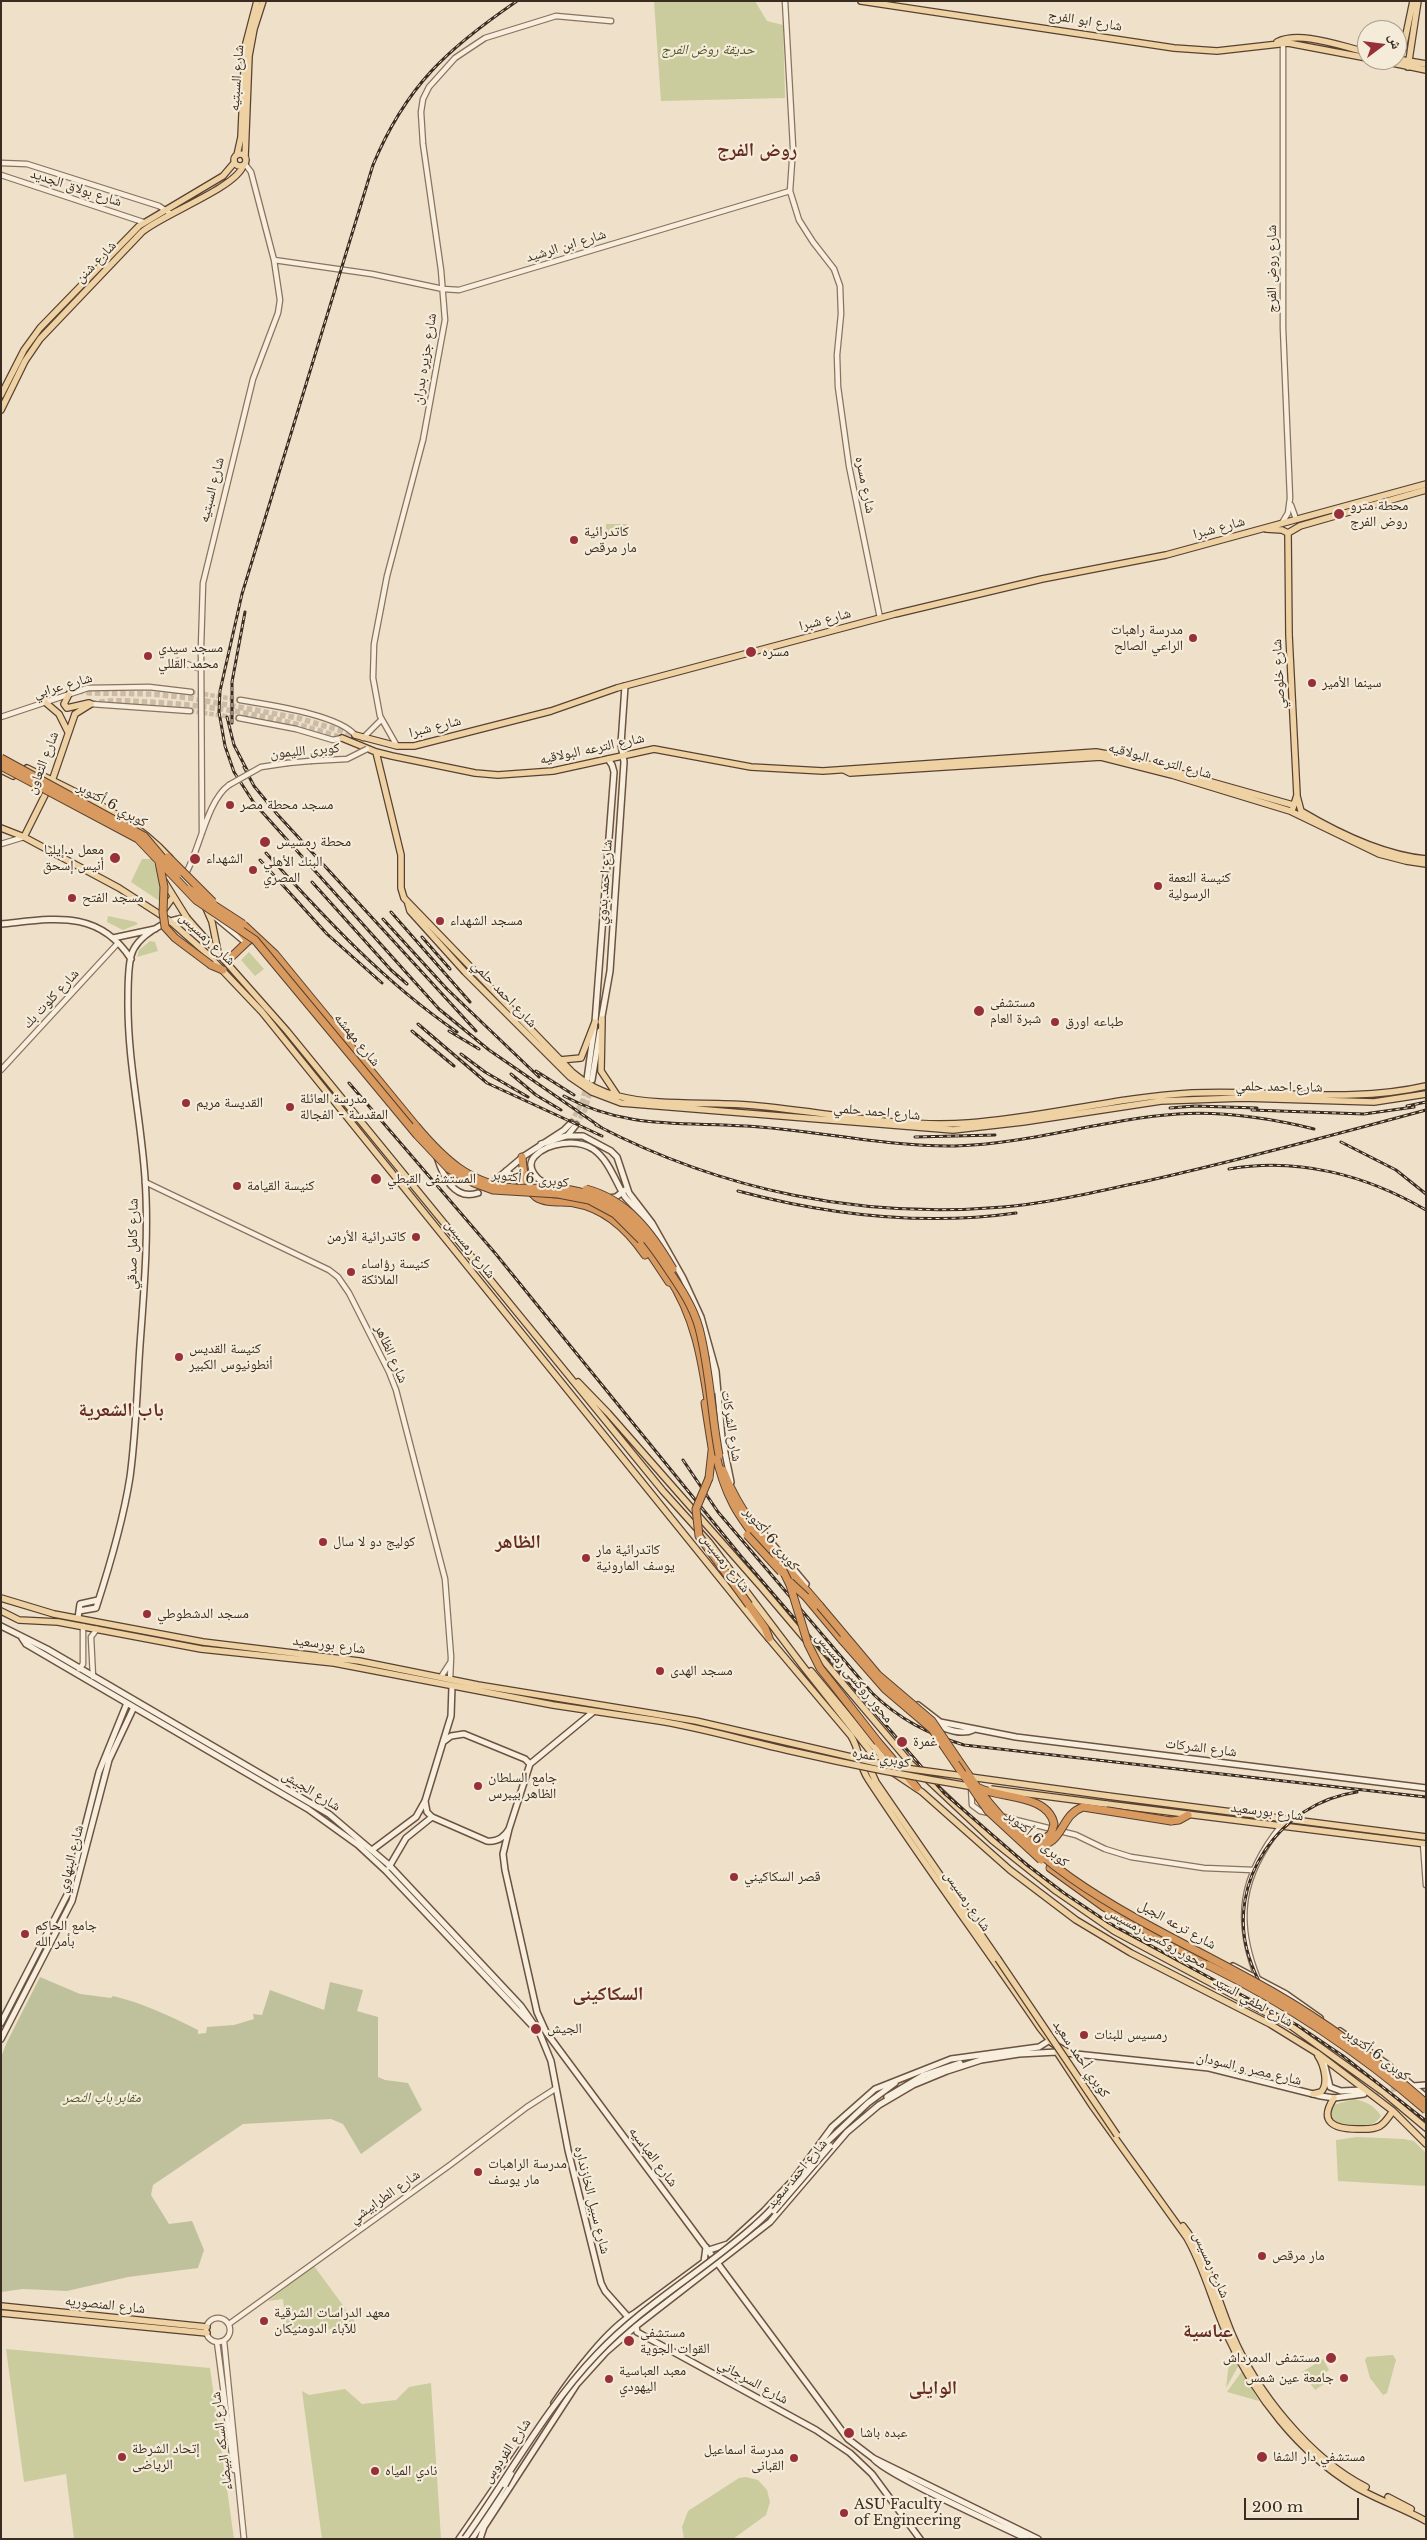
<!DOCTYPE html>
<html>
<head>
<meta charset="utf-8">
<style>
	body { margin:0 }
	#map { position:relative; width:1427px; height:2540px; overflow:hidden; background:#eee0c9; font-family:"Libre Baskerville","Noto Naskh Arabic",serif }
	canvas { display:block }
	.frame { position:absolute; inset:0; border:2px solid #3b2c21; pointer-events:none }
	.north { position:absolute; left:1357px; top:20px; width:50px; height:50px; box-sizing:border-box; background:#f5ebd9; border:1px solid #ab9f8f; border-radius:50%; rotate:75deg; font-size:14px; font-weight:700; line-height:20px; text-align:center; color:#3b2c21 }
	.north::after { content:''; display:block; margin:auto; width:18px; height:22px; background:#973038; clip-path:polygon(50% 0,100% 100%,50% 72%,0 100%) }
	.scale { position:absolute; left:1244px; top:2498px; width:115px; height:22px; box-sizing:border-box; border:2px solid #3b2c21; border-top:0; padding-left:6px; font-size:15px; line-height:18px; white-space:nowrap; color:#3b2c21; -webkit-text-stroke:4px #f5ebd9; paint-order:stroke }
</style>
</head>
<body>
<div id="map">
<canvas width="1427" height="2540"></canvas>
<div class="frame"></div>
<div class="north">ش</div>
<div class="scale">200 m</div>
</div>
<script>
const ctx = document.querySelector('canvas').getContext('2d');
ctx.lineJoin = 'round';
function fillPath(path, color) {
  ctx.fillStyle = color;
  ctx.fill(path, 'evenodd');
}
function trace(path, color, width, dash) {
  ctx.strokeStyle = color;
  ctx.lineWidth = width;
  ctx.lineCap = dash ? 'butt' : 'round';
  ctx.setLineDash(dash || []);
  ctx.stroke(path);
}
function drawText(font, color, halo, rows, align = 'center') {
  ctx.font = font + ' "Libre Baskerville","Noto Naskh Arabic",serif';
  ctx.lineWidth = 4.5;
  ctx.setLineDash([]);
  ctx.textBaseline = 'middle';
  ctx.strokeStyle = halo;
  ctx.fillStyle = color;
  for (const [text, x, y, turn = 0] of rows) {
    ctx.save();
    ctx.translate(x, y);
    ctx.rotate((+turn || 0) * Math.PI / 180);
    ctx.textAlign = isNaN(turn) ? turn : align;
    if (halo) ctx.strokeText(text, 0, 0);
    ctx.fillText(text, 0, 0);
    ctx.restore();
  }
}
fillPath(new Path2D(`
	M654,1h101l12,20 16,4 2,73 -124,3z
	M606,524h21v10h-21z
	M142,859h10c7,14 10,27 9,43l-30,-20z
	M108,916l28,6 2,2 -15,6 -16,-8z
	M150,941l5,1 3,9 -21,6 2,-7z
	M249,952l15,17 -9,7 -14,-16z
	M1355,2099c11,3 19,6 26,17 -10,16 -36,13 -50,3l-1,-10 3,-4z
	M1357,2137l47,2 10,2 12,12v33l-88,-5 -2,-41z
	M314,2266l42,57 -2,4 -67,6 -4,-34 -15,2z
	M1231,2345l10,16 -15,27z
	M6,2349l204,19 24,171h-160l-8,-65 -42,8z
	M1393,2355l3,5 -9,33 -4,2 -13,-17 -5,-18 2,-3z
	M1323,2359l6,11 -4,3 5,7 -15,10 -13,-18z
	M1242,2371l17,30 -32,-9z
	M431,2383l10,156h-119l-20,-148 7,4 36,-6 17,15 34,-4 13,-13z
	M746,2477l12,3 9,10 3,12 -4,13 -33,24h-49l-2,-12 6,-16 51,-33z`), '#cacc9d');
fillPath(new Path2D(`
	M40,1977l40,17 31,4 2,-2c30,7 57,20 85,34v4l8,-1 1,-6 27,-2 20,-6 -1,-5 9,1 8,-25 54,20 6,-28 33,8 -6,21 21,6v60l7,3 23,3 14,27 -61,44 -18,-30 -12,-5 -88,5 -90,61 -2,10 18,29 23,-3 12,29 -6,18 -70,9 -61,14 -44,-2 -22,3v-235l6,-15z`), '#bfc19c');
trace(new Path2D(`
	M191,692l49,8
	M190,711l49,7`), '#cabca7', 4.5, [4.5, 2]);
trace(new Path2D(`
	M571,1123l12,-23 3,-16
	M576,1125l9,-15 6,-21
	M1369,2094l31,-6`), '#cabca7', 5, [5, 2.5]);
trace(new Path2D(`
	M78,691l12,2 63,1 37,4 108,20 57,17
	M91,704c19,-5 38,-3 57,-2 65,3 133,15 194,36`), '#cabca7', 5.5, [5.5, 3]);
const tertiary = new Path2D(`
	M785,1l8,146 -3,44 9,29 14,22 21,27 6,17 1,28 -4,41 1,32 11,79 31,152
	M1,163l26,1 132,42 12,8
	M1,175l142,47
	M274,260l98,14 71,15 16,1 331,-99
	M1291,505l5,14
	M1282,523l6,-10 2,-15 -7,-170v-288
	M178,661l23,8
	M240,700c28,5 97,14 115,35
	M91,704l99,7
	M1,717l87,-29 61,-1 42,5
	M239,718l57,11 37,11 9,-2
	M363,738l18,-18
	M397,746l-17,-30 -7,-38 1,-34 13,-68 36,-136 22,-120 -4,-50 -18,-126 -2,-32 2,-13 6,-12 26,-29 30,-20 71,-22 55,5
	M288,763l22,-2
	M202,833l-1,-186 2,-64 50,-204 25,-66 2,-13 -6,-40 -23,-88 -6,-8
	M1,844l23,-7
	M185,875c15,-25 21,-73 44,-90
	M1,1070l117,-127
	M145,1182l184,88 9,7 11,16 40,79 7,18 49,189 6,78 -1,23
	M79,1669l4,-5v-38
	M93,1677l-2,-40 6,-8
	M441,1677l9,-14
	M971,1787l1,18 8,6 9,2
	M1004,1817l72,18 29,14 26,8 73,11 49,2
	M1423,1843l3,42
	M1258,1979c-24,-59 -17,-103 23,-153
	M206 2330a12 12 0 1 1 24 0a12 12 0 1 1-24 0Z
	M229,2324l221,-159 77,-58 28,-18
	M224,2341l20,198
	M217,2342l17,128`);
const secondary = new Path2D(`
	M214,916l30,25h5
	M1,924c51,-5 97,-16 130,35
	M113,938l42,-9
	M601,1022l9,-51 14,-209 -3,-18 4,-58
	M587,1079l8,-57 19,-250 -2,-7 -4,-6
	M592,1080l8,-49
	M567,1136l9,-11
	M541,1144l25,-8h17l28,15 6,6 12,36 23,30 31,55 18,39 15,54 6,67 9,44
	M437,1157c6,19 17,44 41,36
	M506,1171l13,10 25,5
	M492,1183l32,-27 40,-26 7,-7
	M549,1184c-11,-2 -25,-17 -14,-28 13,-14 42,-17 58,-7 16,11 22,32 32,48 5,6 11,11 16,17 5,7 10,15 15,23
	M608,1198l8,-1 9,-7
	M710,1361l3,31
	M760,1529l46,55
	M79,1611l17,-3c14,-43 27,-86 34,-131 6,-44 7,-88 10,-132 4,-55 9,-111 5,-167 -4,-60 -18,-119 -17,-180 0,-14 0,-29 3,-42 5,-20 37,-38 56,-38
	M78,1618l2,-14 18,-4
	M1,1626l46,23 282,165 60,51 132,141 14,20
	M22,1638l4,6 282,165 50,36 28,26 154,163 11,27 17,89 33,133 4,8 31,35 1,6 179,98 34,23 22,21 48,65
	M918,1705l22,17 76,15 410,51
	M936,1723c8,7 27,12 37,7
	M443,1742l8,-26 1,-30
	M530,1764l63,-52
	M509,1829l-6,25 2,16 32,142 9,20 302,407 25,19 165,81
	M372,1850l44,-33 9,-16 18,-59 8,-6 13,-2 61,25 5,5 -21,65c-5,9 -12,13 -22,12l-55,-24 -5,-5 -2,-11
	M389,1867l17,-29 26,-21
	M1233,1966l53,28 34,24
	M1,2023l67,-130 31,-121 28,-69
	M1340,2031l47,33 39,33
	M1,2039l71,-138 37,-141 25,-53
	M1323,2058l7,29 11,4 21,-1
	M1413,2086l13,-1
	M887,2097l37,-22 36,-12
	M827,2142l41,-39 27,-20
	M709,2250l19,-6 36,-33 29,-31 39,-53 43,-38 76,-30 88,-12 11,-7
	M554,2403c18,-27 54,-75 81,-90l69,-51 2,-15
	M873,2458c9,15 130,69 154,81
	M465,2535l7,4 33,-54
	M459,2539l65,-94
	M480,2539l4,-12 93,-143 29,-32 30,-26 134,-104 77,-90 32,-27 34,-20 34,-14 34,-11 38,-6 38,-2 152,16 112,28 13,2 30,-4`);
const primary = new Path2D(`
	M861,1l313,47 43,3 71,-8 79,15
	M1277,42c23,-12 66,5 90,10
	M1397,59l6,-10 10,-48
	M1397,59l29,5
	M1378,60l48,10
	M1408,67l10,-66
	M234 160a6 6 0 1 1 12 0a6 6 0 1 1-12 0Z
	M237,155l4,-18 4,-90 12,-46
	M245,157l4,-101 5,-27 9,-28
	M1,395l23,-45 16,-22 99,-102 84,-50 11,-13
	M1,410l24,-49 15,-22 102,-107c21,-18 93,-44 101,-66
	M1266,529l16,1 6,3
	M1288,533l1,102 8,160 -4,13
	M1288,533l12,-7 126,-36
	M69,694l-5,10 3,4 22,-5
	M45,702l14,12 9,18
	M355,735l42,11h17l137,-35 66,-23 278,-74 147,-35 124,-24 260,-71
	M342,738l34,14 16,4 83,17 23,2 55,-4 101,-22 97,18 72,4 273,-19 23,4 174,49
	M376,752l25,103v33l3,10 168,174c14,12 28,20 46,24 38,10 89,6 129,9 73,6 148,23 221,18 75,-5 148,-26 224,-30 78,-4 157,11 234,-7
	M27,768c50,25 106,48 143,90
	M1,770l12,6
	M844,770l6,3 251,-16 71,18 118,36 89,43 27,7 20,3
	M1297,796l4,15c37,22 82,44 125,48
	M1,828l23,9 95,51 51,33 35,31 57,60 498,616 91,108c9,14 8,30 17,43 55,84 115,165 172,249l12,15 17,10
	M24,837l28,-56 23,-67 16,-10
	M164,881l23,37 100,113 376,460 46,51 93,123 72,91 12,12 36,24 88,78 66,50 55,33 139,71 47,29 76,58 33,33
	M408,904l2,7 55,61 105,105 22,15 29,11 332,27 70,-8 138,-21 82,-3 131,4 52,-8
	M205,906l7,16 6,30
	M163,911l10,-14
	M602,1019l-1,52 16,24
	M560,1060l21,-2 14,-36
	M578,1382l30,31 154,175 149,176 81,76 64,51 58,40 177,95 92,66 43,36
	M1,1598l53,16 149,28 156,19 119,24 177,29
	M1,1611l18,9 39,2 143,27 133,14 219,42 100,15
	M811,1671l79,95
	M865,1758l11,24 122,177
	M1108,1796l318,41
	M1106,1804l320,40
	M1057,2052l36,55 94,131c18,31 26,67 41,99 27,59 70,115 126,149 23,14 49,22 72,35
	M1313,2094l8,-2c8,-8 3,-27 -3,-36
	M1334,2098c-16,24 0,31 23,31 8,0 16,1 23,-3 6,-4 9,-10 13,-15
	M1183,2226c24,30 34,72 49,108 24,57 78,125 134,153
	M1,2306l206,21
	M1,2313l206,20
	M1388,2497l23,12`);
const motorway = new Path2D(`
	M245,926l30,28 141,172
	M227,961l21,-20 -10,-12
	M211,965l12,5
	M522,1157c1,13 3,31 14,40 10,7 27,4 38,6 31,5 54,27 71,52
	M641,1240l28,42
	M668,1276c27,40 34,84 41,131
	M705,1403l8,51
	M715,1450c9,46 23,66 52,102
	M723,1470c20,53 61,93 97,136
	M709,1478l3,-27
	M806,1597l36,43
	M749,1605l16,23 4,10
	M878,1742l39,46
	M957,1758l11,16
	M1171,1821l8,-1 9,-5
	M1050,1868l54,39 104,58`);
trace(tertiary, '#8a725e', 7);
trace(secondary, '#6c5341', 8);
trace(primary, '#584132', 8);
trace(motorway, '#584132', 9);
trace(tertiary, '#f8eedd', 4.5);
trace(secondary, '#f8eedd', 5);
trace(primary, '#eed2a4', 5.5);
trace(motorway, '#d89a5f', 7);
const rail = new Path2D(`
	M517,1c-70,48 -111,85 -144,164l-131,429 -22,97 -1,21 6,34 9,26 20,31 185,206 50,41 113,78
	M227,717l7,28 14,27
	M232,723v-41l13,-70
	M244,767l10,19 23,28 199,217
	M266,853c60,66 118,129 191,179
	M260,860l67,74 55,49
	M312,882l79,88 16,14
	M391,912l79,90
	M383,919l64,70 92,88
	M422,937l28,32
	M418,1024l69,59 115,53
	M412,1031l42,35
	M449,1031l30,18
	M461,1054l24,18 43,25
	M536,1071l38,24
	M511,1074l25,21 25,15
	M349,1083l146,170 245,302 204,238 83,72 37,28 45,30 188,102 46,31 83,65
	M564,1096c61,33 115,26 182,30 69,4 140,21 209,20 75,-2 148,-27 223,-32 47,-3 91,4 136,15
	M1407,1106l19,-4
	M1170,1108l25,-2 62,2
	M1252,1110l112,4 50,-7
	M596,1125c127,66 265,94 407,82 50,-4 99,-17 148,-27 92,-21 183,-45 275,-70
	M915,1137l80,-2
	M1341,1142l55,28 30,24
	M1229,1169c69,-12 137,6 197,41
	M738,1191c90,24 186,35 278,22
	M683,1460l35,52 154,181c27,26 56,41 92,52l462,52
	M1284,2010c-19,-13 -28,-32 -35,-53 -24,-76 31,-154 108,-165`);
trace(rail, '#3b2c21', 3);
trace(rail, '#f5ebd9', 1, [4]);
const tertiaryBridge = new Path2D(`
	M310,761l37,-2 20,-10
	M229,785l32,-18 27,-4`);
const secondaryBridge = new Path2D(`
	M774,2211l56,-65
	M505,2485l6,-11
	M465,2538c43,-60 81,-131 132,-184 47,-50 108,-84 158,-129 28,-24 48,-55 72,-83`);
const primaryBridge = new Path2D(`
	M655,1714l41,7 194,45 218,30
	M653,1720c47,7 92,21 138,31 61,14 121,26 183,36
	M991,1789l115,15
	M998,1959l119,176`);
const motorwayBridge = new Path2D(`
	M1,758l143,78 33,39
	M1,766l137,73 58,61 59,40 162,195 32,34 25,14 19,7 65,4 31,6 26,14 26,26
	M168,857l45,45
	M159,862l5,25 -1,25 2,15 10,11 36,27
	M189,889l54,35
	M416,1126c27,32 54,59 99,62 18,1 38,-1 56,2 47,8 72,42 96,78 13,19 26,38 32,60 11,42 12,85 20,127
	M586,1189c42,11 66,44 87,80
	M709,1478l-13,31 3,27 50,69
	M747,1535l34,37
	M773,1550l17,35 18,59 12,24 58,74
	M790,1582l16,15
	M820,1606l58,69 54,46 25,37
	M842,1640l43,49 47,40 56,82 53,49
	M968,1774c73,112 194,154 305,218 54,31 106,70 153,111
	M979,1788c22,11 69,6 75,36l-3,10 -10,7 -13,-1
	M1032,1847c34,-1 26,-31 51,-40l88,14
	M1208,1965c79,39 151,87 218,145`);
trace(tertiaryBridge, '#8a725e', 7, []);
trace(secondaryBridge, '#6c5341', 8, []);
trace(primaryBridge, '#584132', 8, []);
trace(motorwayBridge, '#584132', 9, []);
trace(tertiaryBridge, '#f8eedd', 4.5);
trace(secondaryBridge, '#f8eedd', 5);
trace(primaryBridge, '#eed2a4', 5.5);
trace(motorwayBridge, '#d89a5f', 7);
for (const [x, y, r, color] of [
	[1339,514,6,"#973038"],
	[574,540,5,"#973038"],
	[1193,638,5,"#973038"],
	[751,652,6,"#973038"],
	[148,656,5,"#973038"],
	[1312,683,5,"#973038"],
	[230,805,5,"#973038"],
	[265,842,6,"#973038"],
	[115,858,6,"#973038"],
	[195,859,6,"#973038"],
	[253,870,5,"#973038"],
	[1158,886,5,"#973038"],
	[72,898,5,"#973038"],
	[440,921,5,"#973038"],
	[979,1011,6,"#973038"],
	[1055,1022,5,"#973038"],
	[186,1103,5,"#973038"],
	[290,1107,5,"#973038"],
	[376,1179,6,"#973038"],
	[237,1186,5,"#973038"],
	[416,1237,5,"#973038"],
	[351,1272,5,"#973038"],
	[179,1357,5,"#973038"],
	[323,1542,5,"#973038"],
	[586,1558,5,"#973038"],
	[147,1614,5,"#973038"],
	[660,1671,5,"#973038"],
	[902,1742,6,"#973038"],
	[478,1786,5,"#973038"],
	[734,1877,5,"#973038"],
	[25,1934,5,"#973038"],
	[536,2029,6,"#973038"],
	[1084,2035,5,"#973038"],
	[478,2172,5,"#973038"],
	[1262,2256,5,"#973038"],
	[264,2321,5,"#973038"],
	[629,2341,6,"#973038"],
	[1331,2358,6,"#973038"],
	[1344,2378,5,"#973038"],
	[609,2379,5,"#973038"],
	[849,2433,6,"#973038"],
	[122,2457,5,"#973038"],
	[1262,2457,6,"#973038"],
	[794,2458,5,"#973038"],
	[375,2471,5,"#973038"],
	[844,2513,5,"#973038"]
]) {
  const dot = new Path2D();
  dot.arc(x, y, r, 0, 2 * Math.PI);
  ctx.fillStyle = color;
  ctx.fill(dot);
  trace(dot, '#f5ebd9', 2);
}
drawText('14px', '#3b2c21', '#f5ebd9', [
	["شارع ابو الفرج",1085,21,9],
	["شارع السبتيه",237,78,-86],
	["شارع بولاق الجديد",76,188,18],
	["شارع ابن الرشيد",566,246,-17],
	["شارع شنن",96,262,-46],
	["شارع روض الفرج",1272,269,-90],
	["شارع جزيره بدران",425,359,-81],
	["شارع مسره",865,485,79],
	["شارع السبتيه",212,490,-76],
	["شارع شبرا",1219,528,-15],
	["شارع شبرا",825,620,-15],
	["شارع خلوصي",1279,674,-93],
	["شارع عرابي",63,686,-16],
	["شارع شبرا",435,727,-14],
	["شارع الترعه البولاقيه",592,749,-12],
	["كوبرى الليمون",305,751,-5],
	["شارع الترعه البولاقيه",1160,761,15],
	["شارع التعاون",43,763,-69],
	["كوبري 6 أكتوبر",112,805,29],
	["شارع احمد بدوي",605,882,-86],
	["شارع رمسيس",207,939,43],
	["شارع احمد حلمي",504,994,46],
	["شارع كلوت بك",51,999,-47],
	["شارع مهمشه",357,1040,51],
	["شارع احمد حلمي",1279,1087,1],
	["شارع احمد حلمي",877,1112,5],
	["كوبرى 6 أكتوبر",530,1179,6],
	["شارع كامل صدقي",133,1244,-89],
	["شارع رمسيس",470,1249,51],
	["شارع الظاهر",391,1354,66],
	["شارع الشركات",731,1426,81],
	["كوبرى 6 أكتوبر",771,1539,50],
	["شارع رمسيس",725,1563,52],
	["شارع بورسعيد",329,1645,7],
	["محور روكسى رمسيس",854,1678,50],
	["شارع الشركات",1201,1748,7],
	["كوبري غمره",881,1758,11],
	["شارع الجيش",311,1791,31],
	["شارع بورسعيد",1267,1812,7],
	["كوبرى 6 أكتوبر",1037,1839,41],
	["شارع البنهاوي",71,1859,-76],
	["شارع رمسيس",967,1901,55],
	["شارع ترعه الجبل",1177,1925,29],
	["محور روكسى رمسيس",1156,1938,29],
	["شارع لطفي السيد",1253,2002,29],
	["كوبرى 6 أكتوبر",1377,2055,37],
	["كوبري أحمد سعيد",1081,2059,56],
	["شارع مصر و السودان",1249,2069,13],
	["شارع العباسيه",653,2157,53],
	["شارع احمد سعيد",797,2174,-50],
	["شارع الطرابيشي",385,2197,-35],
	["شارع سبيل الخازنداره",592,2200,76],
	["شارع رمسيس",1211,2265,66],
	["شارع المنصوريه",105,2305,6],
	["شارع السرجاني",753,2382,29],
	["شارع السكه البيضاء",222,2441,-97],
	["شارع الفردوس",507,2451,-56]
]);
drawText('italic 14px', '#4e5629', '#f5ebd9', [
	["حديقة روض الفرج",708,50],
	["مقابر باب النصر",102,2098]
]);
drawText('14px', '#3b2c21', '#f5ebd9', [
	["محطة مترو",1350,506],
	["روض الفرج",1350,522],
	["كاتدرائية",584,532],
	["مار مرقص",584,548],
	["مدرسة راهبات",1183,630,"right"],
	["الراعي الصالح",1183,646,"right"],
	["مسجد سيدي",158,648],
	["محمد القللي",158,664],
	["مسره",762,652],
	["سينما الأمير",1322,683],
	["مسجد محطة مصر",240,805],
	["محطة رمسيس",276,842],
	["معمل د.إيليا",104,850,"right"],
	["أنيس إسحق",104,866,"right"],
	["الشهداء",206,859],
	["البنك الأهلي",263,862],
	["المصري",263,878],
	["كنيسة النعمة",1168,878],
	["الرسولية",1168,894],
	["مسجد الفتح",82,898],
	["مسجد الشهداء",450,921],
	["مستشفى",990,1003],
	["شبرة العام",990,1019],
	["طباعه اورق",1065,1022],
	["مدرسة العائلة",300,1099],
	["المقدسة - الفجالة",300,1115],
	["القديسة مريم",196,1103],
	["المستشفى القبطي",387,1179],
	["كنيسة القيامة",247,1186],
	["كاتدرائية الأرمن",406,1237,"right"],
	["كنيسة رؤاساء",361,1264],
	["الملائكة",361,1280],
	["كنيسة القديس",189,1349],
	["أنطونيوس الكبير",189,1365],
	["كوليج دو لا سال",333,1542],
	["كاتدرائية مار",596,1550],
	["يوسف المارونية",596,1566],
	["مسجد الدشطوطي",157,1614],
	["مسجد الهدى",670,1671],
	["غمرة",913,1742],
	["جامع السلطان",488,1778],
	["الظاهر بيبرس",488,1794],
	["قصر السكاكيني",744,1877],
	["جامع الحاكم",35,1926],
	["بأمر الله",35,1942],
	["الجيش",547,2029],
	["رمسيس للبنات",1094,2035],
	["مدرسة الراهبات",488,2164],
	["مار يوسف",488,2180],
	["مار مرقص",1272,2256],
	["معهد الدراسات الشرقية",274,2313],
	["للآباء الدومنيكان",274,2329],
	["مستشفى",640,2333],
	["القوات الجوية",640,2349],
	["مستشفى الدمرداش",1320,2358,"right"],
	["معبد العباسية",619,2371],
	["اليهودي",619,2387],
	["جامعة عين شمس",1334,2378,"right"],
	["عبده باشا",860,2433],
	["إتحاد الشرطة",132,2449],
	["الرياضى",132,2465],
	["مدرسة اسماعيل",784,2450,"right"],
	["القبانى",784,2466,"right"],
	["مستشفي دار الشفا",1273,2457],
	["نادي المياه",385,2471],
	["ASU Faculty",854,2505],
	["of Engineering",854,2521]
], 'left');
drawText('bold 19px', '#662b22', '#f5ebd9', [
	["روض الفرج",757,151],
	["باب الشعرية",121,1411],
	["الظاهر",518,1543],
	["السكاكينى",608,1995],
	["عباسية",1208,2332],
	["الوايلى",933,2389]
]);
</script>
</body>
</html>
